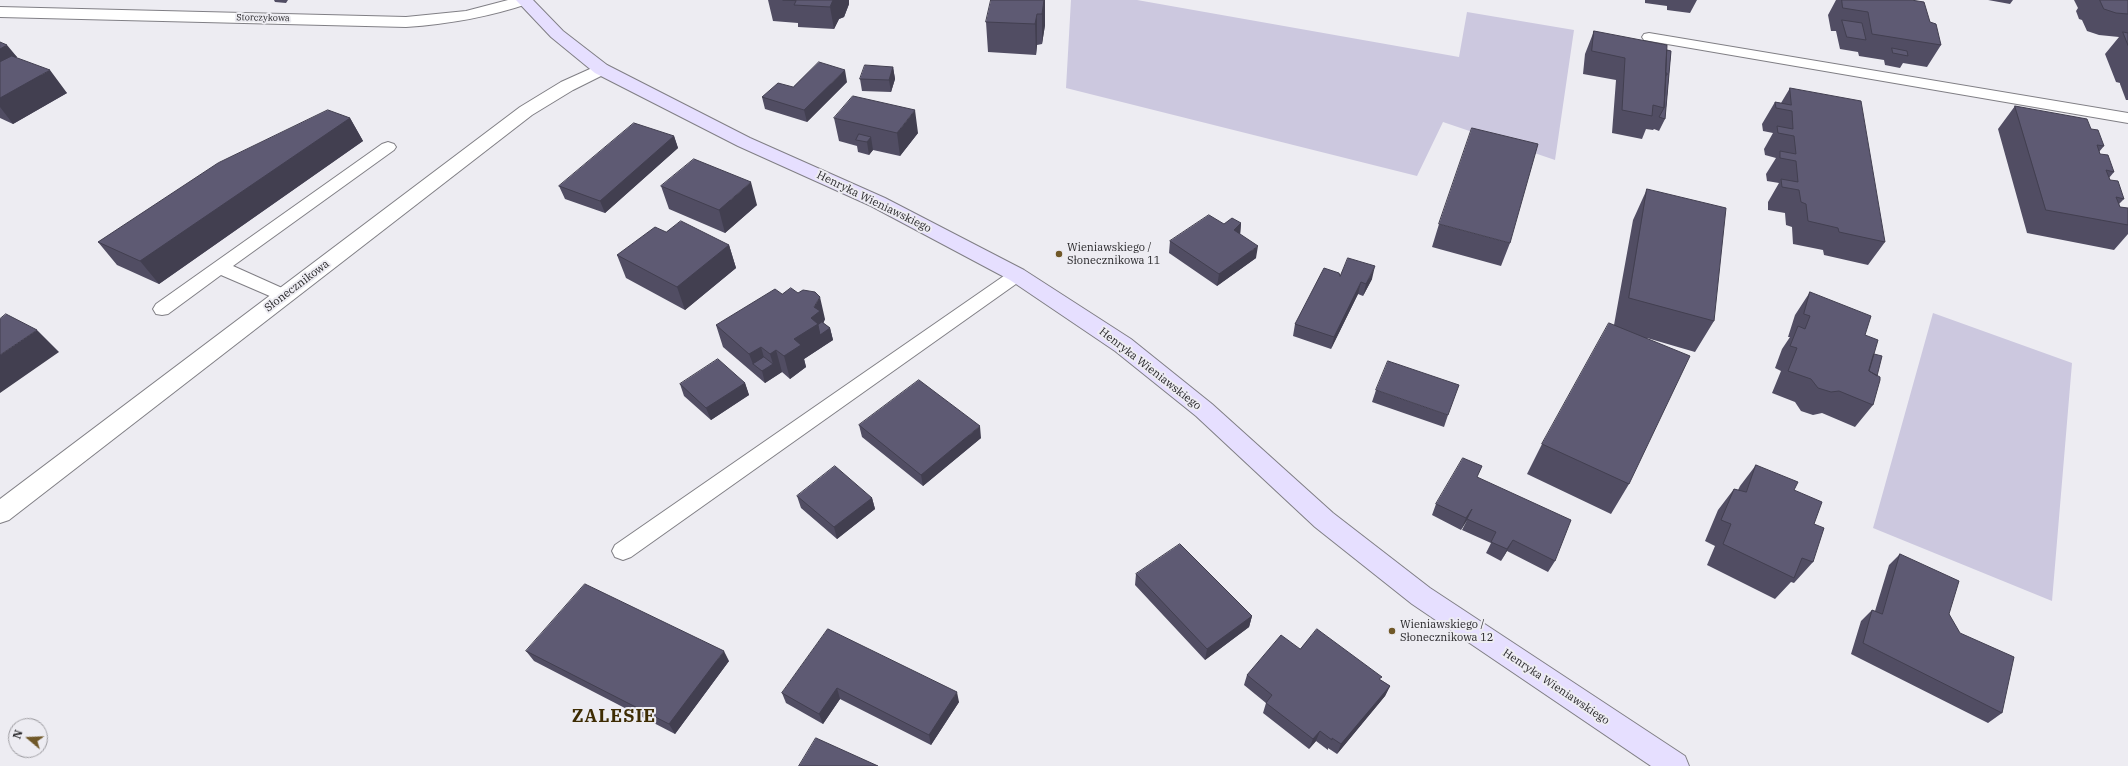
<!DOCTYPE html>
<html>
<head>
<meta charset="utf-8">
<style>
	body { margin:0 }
	#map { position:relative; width:2128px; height:766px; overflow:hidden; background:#edecf2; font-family:"IBM Plex Serif",serif }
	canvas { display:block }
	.north { position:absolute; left:8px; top:718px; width:40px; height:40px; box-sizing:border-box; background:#edecf2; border:1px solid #9e9da2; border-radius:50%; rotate:289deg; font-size:11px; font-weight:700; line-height:16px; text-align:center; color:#28272a }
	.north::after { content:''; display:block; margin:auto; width:14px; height:18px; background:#705828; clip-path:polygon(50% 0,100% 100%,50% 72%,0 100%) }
</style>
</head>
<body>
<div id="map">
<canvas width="2128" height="766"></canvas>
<div class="north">N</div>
</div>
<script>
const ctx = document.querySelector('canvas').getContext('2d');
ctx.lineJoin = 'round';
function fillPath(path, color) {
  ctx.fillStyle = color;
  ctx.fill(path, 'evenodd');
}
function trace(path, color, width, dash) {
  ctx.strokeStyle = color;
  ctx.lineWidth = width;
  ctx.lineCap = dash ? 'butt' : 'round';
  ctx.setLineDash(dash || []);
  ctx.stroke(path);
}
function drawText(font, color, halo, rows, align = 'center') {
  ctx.font = font + ' "IBM Plex Serif",serif';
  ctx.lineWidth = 4;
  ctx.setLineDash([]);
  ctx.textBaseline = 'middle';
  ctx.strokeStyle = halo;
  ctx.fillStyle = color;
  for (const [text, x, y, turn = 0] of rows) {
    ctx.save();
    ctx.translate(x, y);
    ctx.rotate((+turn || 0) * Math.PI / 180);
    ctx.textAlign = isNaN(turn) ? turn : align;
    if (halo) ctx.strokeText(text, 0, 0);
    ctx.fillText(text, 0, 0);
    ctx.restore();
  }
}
fillPath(new Path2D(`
	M1071,0h66l322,57 8,-45 107,18 -19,130 -112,-38 -26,54 -351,-88z
	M1933,313l139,50 -20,238 -179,-73z`), '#ccc8df');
const lane = new Path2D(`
	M1649,33l479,80v10l-484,-83 -2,-3 2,-3z
	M388,142l6,2 2,3 -2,3 -161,116 58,26 3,4 -3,4 -6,2 -6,-2 -58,-25 -53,39 -6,1 -6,-1 -3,-5 3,-5 226,-160z
	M1017,269l6,2 3,4 -3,4 -392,278 -8,3 -8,-3 -3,-6 3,-6 396,-274z`);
const street = new Path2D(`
	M508,0h24l-2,3c-41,14 -81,21 -124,24l-406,-10v-10l406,10 60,-6z
	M601,64l6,1 2,4 -2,4 -34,17 -41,25 -523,405 -9,3v-24l520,-392 41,-25z`);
const secondary = new Path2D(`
	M516,0h17l30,31 44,34 143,73 135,60 139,72 107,69 81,65 121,109 97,75 255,168 4,10h-38l-239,-162 -97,-77 -119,-111 -81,-65 -105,-71 -139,-74 -133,-60 -143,-73 -44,-36z`);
trace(lane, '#807f85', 2);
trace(street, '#807f85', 2);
trace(secondary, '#807f85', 2);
fillPath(lane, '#fff');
fillPath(street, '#fff');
fillPath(secondary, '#e6dfff');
fillPath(new Path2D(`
	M274,0h14l-2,3 -11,-1z
	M768,0h81v4l-5,13 -5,2 -5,10 -36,-2v-4l-25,-2z
	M1045,0v25l-3,19 -5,1 -1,10 -48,-3 -2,-30z
	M1645,0h52l-7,13 -23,-3v-4l-22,-3z
	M1836,0h75l19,22 11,23 -14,22 -24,-4 -3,5 -15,-3 -1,-5 -25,-4 -1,-4 -18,-3 -4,-18h-5l-3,-16z
	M1988,0h25l-3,4z
	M2074,0h54v100h-2l-6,-16v-1l-4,-1 -11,-28 14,-17 -20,-2 -12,-4 -5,-11 -3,-1 -3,-8 2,-3z
	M1594,31l77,20 -6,68 -6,12 -5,-2 -1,1 -7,-1 -4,10 -30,-6 4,-53 -33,-6 2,-20z
	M0,42l17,15 -2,1 52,35 -54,31 -13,-6z
	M893,67l2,12 -4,13 -29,-1 -2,-12z
	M847,82l-40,40 -42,-13 -3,-12 31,-10z
	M1790,88l95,154 -17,23 -44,-10 -1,-5 -30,-6 -1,-17 -6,-2 -1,-12 -17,-3v-8l11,-19 -12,-2 -1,-7 10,-16 -11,-3 -1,-6 9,-16 -10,-2 -1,-7 13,-22 6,1z
	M2015,106l76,23 13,17 -5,6 1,2 14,18 -5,6 1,2 14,19 -5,5 1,3 8,2v25l-14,16 -87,-17 -29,-104z
	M350,118l13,23 -204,143 -42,-19 -19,-23z
	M834,118l84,15 -18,23 -27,-6 -4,5 -11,-3 -1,-6 -18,-5z
	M674,136l4,12 -73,65 -40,-14 -6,-13z
	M661,186l96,19 -32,28 -56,-24z
	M1647,189l67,132 -19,31 -48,-14 -18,146 -18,30 -84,-40 15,-30 72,-119 19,-105z
	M1241,223l-1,11 16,24 -39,28 -48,-33 1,-12 54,-17z
	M1439,224l71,19 -9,23 -69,-19z
	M666,232l63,13 7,23 -51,42 -59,-32 -9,-23z
	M1340,276l32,3 -9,17 -5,-2 -27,55 -38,-13 2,-12z
	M1810,292l55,43 9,19 3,22 -4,29 -18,22 -33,-14 -9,2 -12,-4 -6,-9 -23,-9 9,-22 -6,-3 7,-19 8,-12h-2l7,-22z
	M825,319l-2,4 7,5 3,12 -29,19 2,8 -16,12 -8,-7 -17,11 -42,-36 -7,-22z
	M745,383l4,12 -38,25 -27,-24 -4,-12z
	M1376,390l72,25 -4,12 -72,-25z
	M859,425l122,13 -58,48 -61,-49z
	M1756,465l38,25 20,34 -1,38 -19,21 -3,-1 -16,17 -68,-34 8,-19 -10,-5 13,-31 16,-21 4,1 2,-4z
	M1477,477l78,84 -7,11 -41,-21 -6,10 -15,-8 5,-10 -29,-13 5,-10 -6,10 -29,-15 4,-11z
	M797,496l75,2 3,11 -38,30 -36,-31z
	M1900,554l49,60 53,99 -14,10 -137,-69 10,-33 11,-11 3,1 14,-46z
	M1136,574l116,42 -3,11 -44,33 -70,-75z
	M828,629l131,73 -28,43 -91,-46 -17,25 -37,-21 -4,-10z
	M526,651l203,10 -54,73 -141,-73z
	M1247,675l134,5 9,6 -5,10 -48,58 -9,-6v2l-12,-9 -7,8 -46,-36 3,-10 -22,-18z`), '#514d63');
fillPath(new Path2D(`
	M833,0h16v4l-5,13 -5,2 -5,10 -4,-22z
	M1044,0h1v25l-3,19v-30z
	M1037,14v31l-1,10 -1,-31z
	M7,45l10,12 -17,9v-17z
	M893,67l2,12 -4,13 -2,-12z
	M50,70l17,23 -54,31 -13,-17v-9z
	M845,70l2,12 -40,40 -3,-12z
	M915,110l3,23 -18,23 -3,-23z
	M350,118l13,23 -204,143 -19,-23z
	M674,136l4,12 -73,65 -5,-12z
	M871,137l2,13 -4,5 -2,-13z
	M751,182l6,23 -32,28 -6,-23z
	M1241,223l-1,13 -6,-6z
	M729,245l7,23 -51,42 -8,-23z
	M1258,246l-2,12 -39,28 2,-12z
	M1375,266l-3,13 -9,17 3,-12z
	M1361,282l-3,12 -27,55 3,-12z
	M820,297l5,22 -2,5 7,4 3,12 -29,19 2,8 -16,12 -6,-23 10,-17 17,-21 3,-11z
	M37,330l22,22 -59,41v-38z
	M761,347l6,21 6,-4 -3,-10 6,-4 6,22 -17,11 -3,-12 -9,-7 -4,-10z
	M745,383l4,12 -38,25 -5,-12z
	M980,426l1,12 -58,48 -2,-11z
	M872,498l3,11 -38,30 -3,-12z
	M1472,509l-5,11 -6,10 5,-12z
	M1513,540l-6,11 -6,10 6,-12z
	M1252,616l-3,11 -44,33 2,-11z
	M724,651l5,10 -54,73 -6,-10z
	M1390,686l-5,10 -48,58 4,-10z
	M837,688l3,11 -17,25 -4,-10z
	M957,692l2,10 -28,43 -2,-10z
	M1320,731l-4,10 -7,8 4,-10z`), '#423f50');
const building = new Path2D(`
	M783,0h50l-3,7 -36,-2 2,-4z
	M991,0h53l-2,14h-5l-2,10 -49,-2z
	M1842,0h69l13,2 6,20 6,2 5,21 -69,-11 -4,-22 -25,-4z
	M2100,0h28v14l-12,-1 -12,-4z
	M1842,20l20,3 4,17 -19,-3z
	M1594,31l73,14 -3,63 -11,-3 -1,11 -30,-6 3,-52 -33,-7z
	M2123,32l5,1v12z
	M0,42l7,3 -7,4z
	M1892,48l15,3 1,5 -15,-3z
	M1667,50l4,1 -6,68 -6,-2 5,-9 2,-33h1v-2h-1z
	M12,56l38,14 -50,28v-36z
	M819,62l26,8 -41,40 -42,-13 16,-14 15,4z
	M865,65l28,2 -4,13 -29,-1z
	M1790,88l71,13 24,141 -46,-10 -1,-4 -30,-7 -2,-17 -5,-2 -2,-12 -17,-3 -1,-8 17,3 -2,-21 -16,-3v-7l16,3 -2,-18 -16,-3 -1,-7 16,3 -1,-18 -16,-3 -1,-6 16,3z
	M853,96l62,14 -18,23 -63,-15z
	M2015,106l72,13 4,10 7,1 6,16 -7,-1 3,9 8,1 6,17 -8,-2 4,10 8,1 6,18 -8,-2 4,10 8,1v17l-82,-15z
	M328,110l22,8 -210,143 -42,-19 120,-79z
	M634,123l40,13 -74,65 -41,-15z
	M1472,128l66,16 -28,99 -71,-19z
	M859,134l12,3 -4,5 -11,-2z
	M694,159l57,23 -32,28 -58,-24z
	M1647,189l79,19 -12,113 -85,-23z
	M1209,215l15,9 8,-6 9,5 -7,7 24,16 -39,28 -49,-33z
	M681,221l48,24 -52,42 -60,-32 38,-28 11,5z
	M1348,258l27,8 -9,18 -5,-2 -27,55 -39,-13 29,-56 15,5 1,3z
	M791,288l7,5 5,-3 12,2 5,5 -6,10 6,4 -9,7 7,6 -24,15 7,6 -17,11 -8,-6 -6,4 -9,-7 -12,7 -33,-29 59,-36 7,5z
	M1810,292l61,24 -6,19 13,5 -9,31 11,6v3l-7,25 -34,-14 -8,1 -13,-4 -7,-9 -23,-8 9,-23 -7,-2 8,-20 7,3 5,-13 -6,-2z
	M6,314l31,16 -37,25v-36z
	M822,322l8,6 -10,7 -2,-10z
	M1609,323l81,33 -61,128 -87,-40z
	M1874,354l8,2 -5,20 -8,-5z
	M764,357l9,7 -11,7 -9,-7z
	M718,359l27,24 -39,25 -26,-24z
	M1388,361l71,24 -11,30 -72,-25z
	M919,380l61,46 -59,49 -62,-50z
	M1463,458l19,8 -5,11 94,43 -16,41 -42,-21 -6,9 -16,-7 5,-10 -29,-13 5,-10 -6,9 -30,-14z
	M1756,465l42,17 -4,8 28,12 -8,22 10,4 -11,34 -11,-4 -8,20 -71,-34 8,-20 -10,-4 13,-31 12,3z
	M835,466l37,32 -38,29 -37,-31z
	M1180,544l72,72 -45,33 -71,-75z
	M1900,554l59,27 -10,33 11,19 54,24 -12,56 -139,-70 9,-33 10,4z
	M585,584l139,67 -55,73 -143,-73z
	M828,629l129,63 -28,43 -92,-47 -18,26 -37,-21z
	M1317,629l65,48 -3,2 11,7 -49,58 -9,-6v2l-12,-9 -7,8 -47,-36 6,-8 -25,-20 34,-40 19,14z
	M816,738l62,28h-79z`);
fillPath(building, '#5e5a73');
trace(building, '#423f50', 1);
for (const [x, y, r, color] of [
	[1059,254,4,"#705828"],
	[1392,631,4,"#705828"]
]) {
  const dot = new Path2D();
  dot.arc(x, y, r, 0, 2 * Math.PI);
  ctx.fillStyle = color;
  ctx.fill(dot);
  trace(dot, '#edecf2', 1.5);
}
drawText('9px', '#28272a', '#edecf2', [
	["Storczykowa",263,18,1]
]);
drawText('11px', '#28272a', '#edecf2', [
	["Henryka Wieniawskiego",874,202,26],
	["Słonecznikowa",297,286,-37],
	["Henryka Wieniawskiego",1150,369,38],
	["Henryka Wieniawskiego",1556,687,34]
]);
drawText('11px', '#28272a', '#edecf2', [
	["Wieniawskiego /",1067,248],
	["Słonecznikowa 11",1067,261],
	["Wieniawskiego /",1400,625],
	["Słonecznikowa 12",1400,638]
], 'left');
ctx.letterSpacing = '1px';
drawText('bold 18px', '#3e2c03', '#edecf2', [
	["ZALESIE",614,717]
]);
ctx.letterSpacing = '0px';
</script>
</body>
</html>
